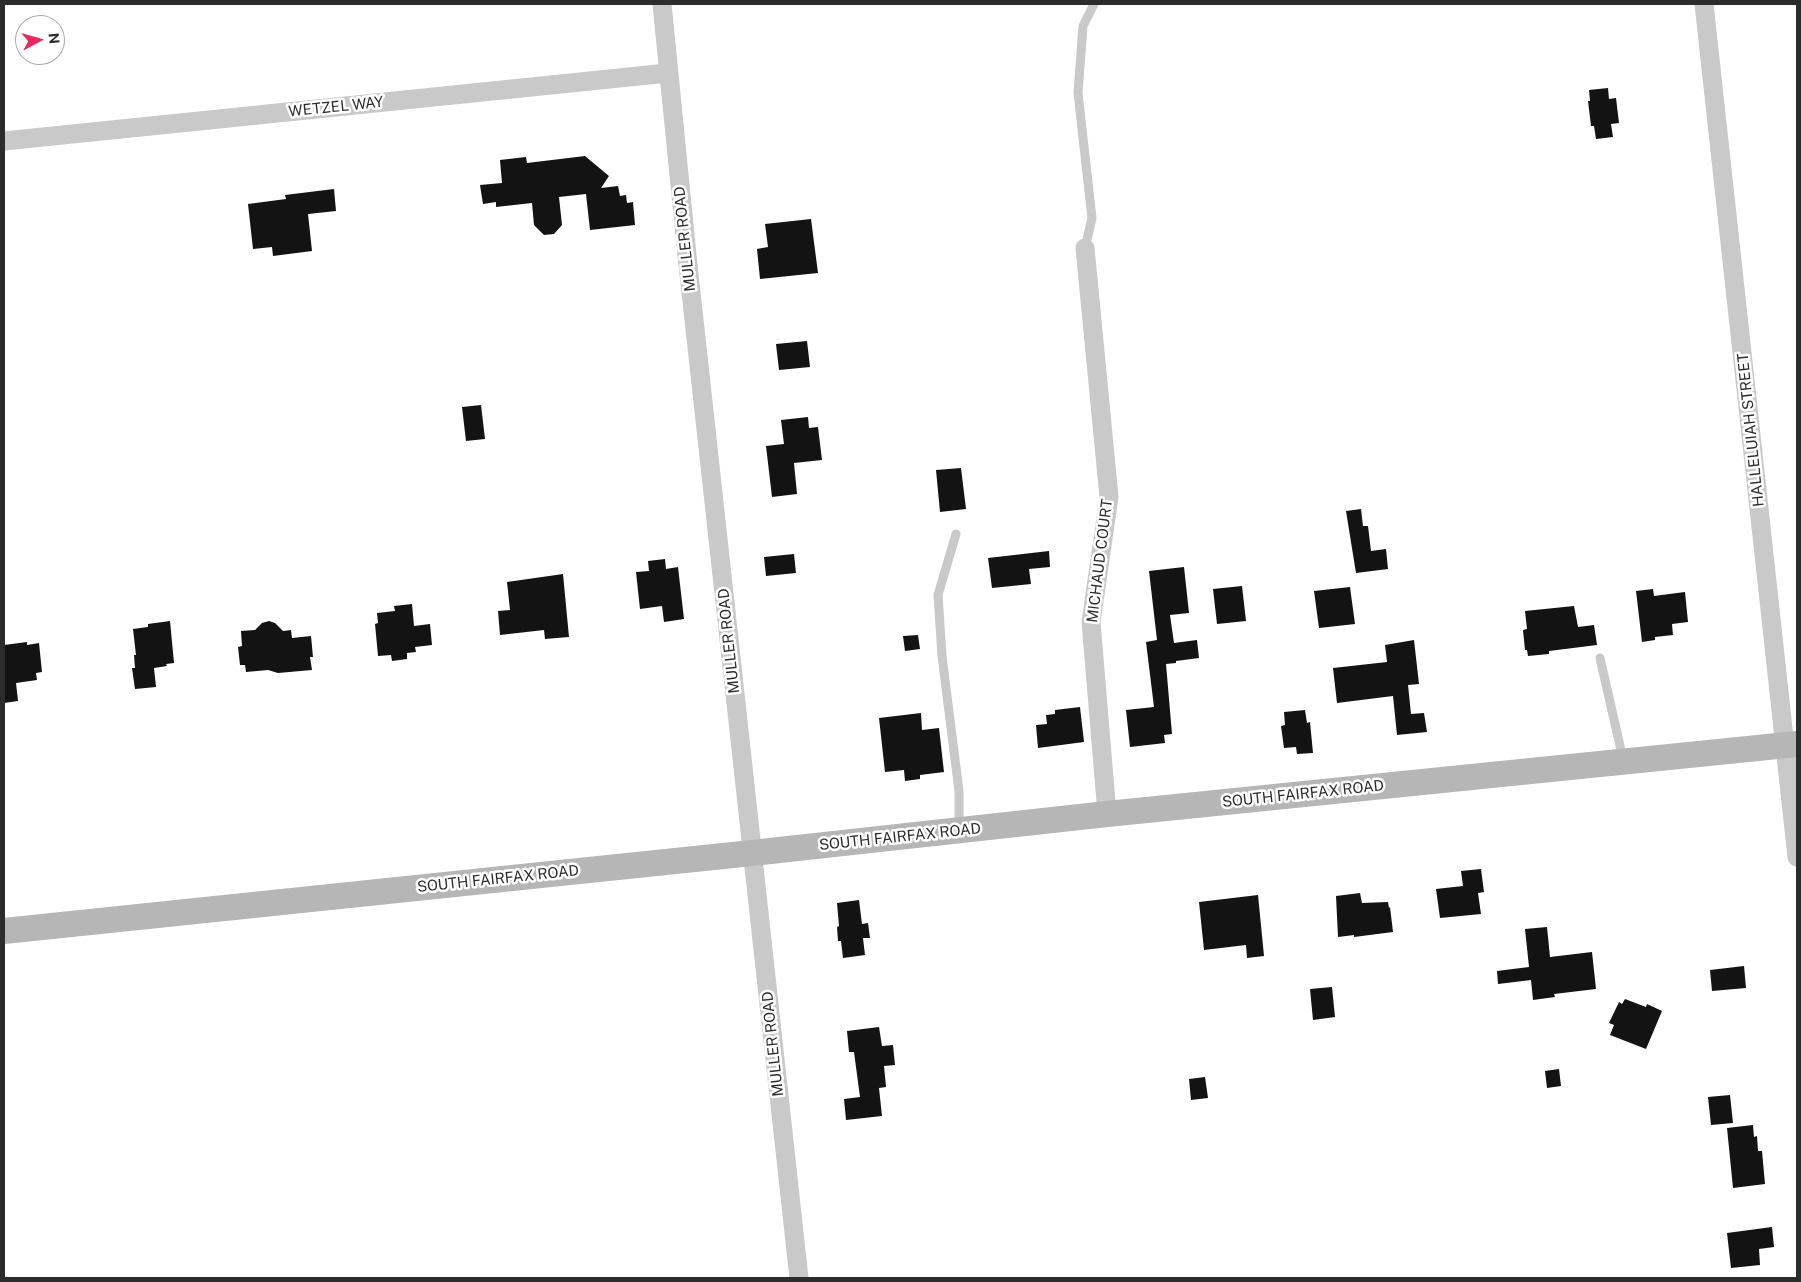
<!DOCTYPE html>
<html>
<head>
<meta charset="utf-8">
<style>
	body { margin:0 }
	#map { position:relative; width:1801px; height:1282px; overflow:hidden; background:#fff; font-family:"Public Sans",sans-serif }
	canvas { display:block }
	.frame { position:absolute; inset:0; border:5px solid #2c2c2c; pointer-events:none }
	.north { position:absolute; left:15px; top:15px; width:50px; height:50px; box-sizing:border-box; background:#fff; border:1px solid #ababab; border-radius:50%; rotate:84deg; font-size:14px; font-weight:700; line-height:20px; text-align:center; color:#2c2c2c }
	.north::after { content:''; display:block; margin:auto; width:18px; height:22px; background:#e92860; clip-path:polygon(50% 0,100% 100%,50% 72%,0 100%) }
</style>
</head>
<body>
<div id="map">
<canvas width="1801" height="1282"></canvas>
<div class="frame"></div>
<div class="north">N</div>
</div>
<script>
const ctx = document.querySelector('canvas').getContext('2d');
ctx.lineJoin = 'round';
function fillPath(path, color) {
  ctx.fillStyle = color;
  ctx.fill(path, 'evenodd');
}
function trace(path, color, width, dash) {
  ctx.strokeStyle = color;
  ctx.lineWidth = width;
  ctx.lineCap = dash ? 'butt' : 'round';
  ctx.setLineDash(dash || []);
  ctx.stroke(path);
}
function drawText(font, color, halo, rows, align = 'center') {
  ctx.font = font + ' "Public Sans",sans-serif';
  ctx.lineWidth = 5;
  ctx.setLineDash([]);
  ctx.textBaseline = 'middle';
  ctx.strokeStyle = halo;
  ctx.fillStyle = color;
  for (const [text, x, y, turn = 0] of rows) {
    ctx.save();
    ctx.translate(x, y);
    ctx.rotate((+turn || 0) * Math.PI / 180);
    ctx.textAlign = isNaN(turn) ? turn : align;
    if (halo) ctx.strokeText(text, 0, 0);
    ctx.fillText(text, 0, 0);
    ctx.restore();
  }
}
fillPath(new Path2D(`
	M1608,88l1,11 7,-1 3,25 -8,1 2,13 -17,2 -2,-13h-3l-3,-25h2l-1,-11z
	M585,156l24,20 -8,12 17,-2 2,10 6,-1 1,8 6,-1 2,23 -45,5 -4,-36 -27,3 3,28 -8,9 -10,1 -10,-10 -2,-22 -36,4v-5l-13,2 -3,-19 22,-2 -2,-23 26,-3 1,6z
	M334,189l2,22 -28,3 4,37 -39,5 -1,-9 -19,2 -5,-45 38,-5 -1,-4z
	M811,219l7,54 -58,6 -3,-30 11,-2 -3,-23z
	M807,341l3,26 -31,3 -3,-26z
	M481,405l4,34 -19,2 -4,-34z
	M808,417l1,11 9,-1 4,33 -28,3 3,31 -25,3 -6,-51 18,-2 -3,-24z
	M961,468l5,41 -26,3 -4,-42z
	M1361,509l2,17h5l3,25 15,-2 2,20 -32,4 -10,-62z
	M1049,551l1,16 -21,2 2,15 -39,4 -4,-30z
	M794,554l2,19 -30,3 -2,-19z
	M665,559l1,10 12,-2 6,52 -20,3 -2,-16 -22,3 -4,-37 13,-1 -1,-10z
	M1184,567l5,46 -19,2 4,28 23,-3 2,18 -23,3v2l-10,1 6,70 -8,1 1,8 -35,4 -4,-37 28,-3 -8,-65 11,-2 -8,-69z
	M563,574l6,63 -24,2 -1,-9 -44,5 -2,-24 12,-1 -3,-28z
	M1242,586l4,35 -29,3 -4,-35z
	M1350,587l5,37 -36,4 -5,-37z
	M1653,589l1,7 31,-4 3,30 -16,2 1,11 -18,2v3l-13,2 -6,-51z
	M412,604l2,22 16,-2 2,21 -17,2 1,5 -9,1v6l-15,2 -1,-6 -13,1 -3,-32 3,-1 -1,-10 18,-2 -1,-5z
	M1574,606l4,21 16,-2 3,20 -48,6v3l-21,2 -1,-6h-2l-2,-20 4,-1 -2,-18z
	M170,621l4,42 -8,1 1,2 -13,2 2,19 -21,2 -3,-21h3l-1,-13h2l-3,-26 15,-2v-3z
	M269,621l6,2 8,8 8,-1 1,8 19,-2 2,21h-3l2,13 -34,3 -10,-3 -22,2 -1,-7h-5l-2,-18 4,-1 -1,-15 14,-1 7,-7z
	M918,635l2,14 -15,2 -2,-15z
	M1414,640l5,44 -11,1 3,29 13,-1 3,19 -30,3 -4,-39 -56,7 -4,-35 54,-6 -2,-17z
	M27,642v3l12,-2 3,29 -6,1 1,7 -21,3 2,18 -14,2v-58z
	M1080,707l4,35 -46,6 -2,-23 11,-1 -1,-9 9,-1v-4z
	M1305,710l2,13 3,-1 3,31 -16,1 -1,-7 -12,1 -3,-22 4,-1 -1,-13z
	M921,713l1,17 17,-2 5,44 -24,3v4l-15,2 -1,-11 -19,2 -6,-54z
	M1481,869l3,23 -6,1 3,21 -41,4 -4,-29 27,-3 -2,-15z
	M1360,893l2,10 26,-1 1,6 1,-1 3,25 -39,5v-2l-16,2 -2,-41z
	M1258,895l6,61 -17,2 -1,-13 -42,5 -5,-48z
	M859,900l3,24 6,-1 2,15h-7l2,17 -22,3 -2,-17h-3l-1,-14 2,-1 -2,-23z
	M1547,927l3,30 42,-5 4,37 -42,5 1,3 -22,3 -2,-20 -33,4 -1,-13 32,-4 -4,-38z
	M1744,966l2,22 -34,3 -2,-21z
	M1332,987l3,30 -22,3 -3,-31z
	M1625,999l21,8 1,-3 15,7 -16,38 -36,-14 4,-10 -5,-2 10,-21 3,2z
	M879,1027l3,19 11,-1 2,20 -11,1 2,21 -7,1 3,28 -36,4 -2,-21 16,-2 -6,-45h-5l-2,-21z
	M1559,1069l2,17 -14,2 -2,-17z
	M1205,1077l3,21 -17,2 -2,-21z
	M1730,1095l3,28 -22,2 -3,-28z
	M1753,1125l1,12 3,-1 1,15h4l3,33 -32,4 -6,-60z
	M1772,1227l2,20 -15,2 1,16 -29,3 -4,-35z`), '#131313');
trace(new Path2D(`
	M1085,248l7,-30 -14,-125 5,-67 11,-22
	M956,534l-18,61 4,61 17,135v36
	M1600,658l23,101`), '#c9c9c9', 9);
trace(new Path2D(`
	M662,4l26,261 111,1013
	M1704,4l93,853
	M4,141l664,-68
	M1085,248l24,249 -18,125 16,192`), '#c9c9c9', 19);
trace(new Path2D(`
	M4,931l748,-78 355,-39 690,-70`), '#b6b6b6', 26);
drawText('15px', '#2c2c2c', '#fff', [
	["WETZEL WAY",336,107,-6],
	["MULLER ROAD",685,239,-96],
	["HALLELUIAH STREET",1751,430,-96],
	["MICHAUD COURT",1100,561,-83],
	["MULLER ROAD",729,641,-96],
	["SOUTH FAIRFAX ROAD",1303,794,-6],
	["SOUTH FAIRFAX ROAD",900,837,-6],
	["SOUTH FAIRFAX ROAD",498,879,-6],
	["MULLER ROAD",773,1044,-96]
]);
</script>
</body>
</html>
